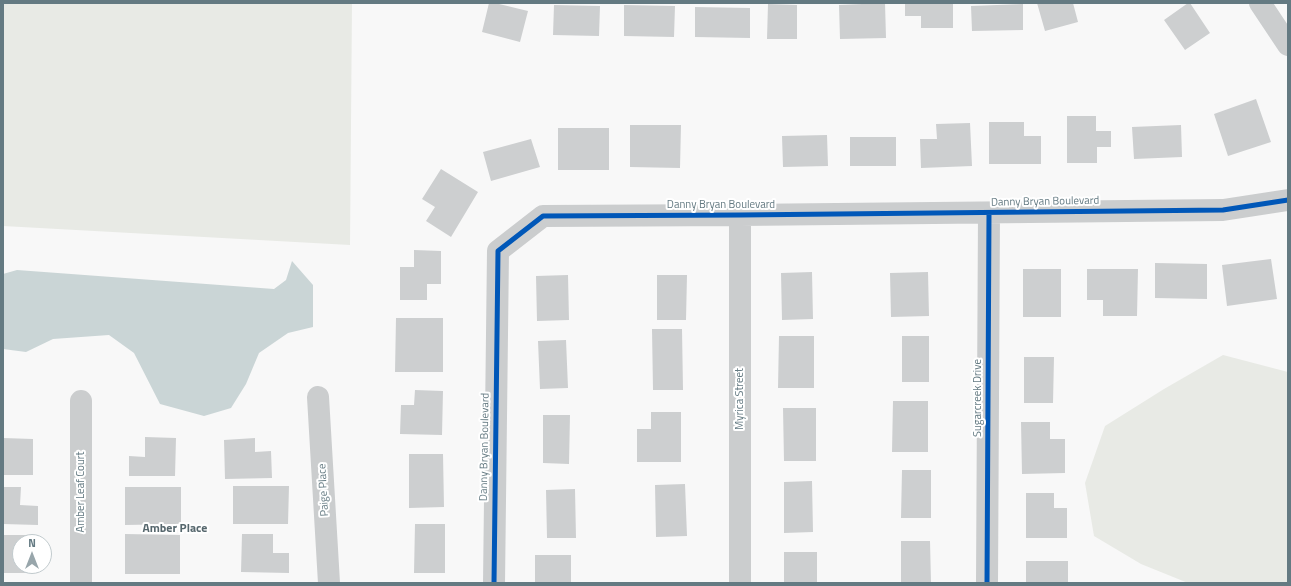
<!DOCTYPE html>
<html>
<head>
<meta charset="utf-8">
<style>
	body { margin:0 }
	#map { position:relative; width:1291px; height:586px; overflow:hidden; background:#f8f8f8; font-family:"Titillium Web",sans-serif }
	canvas { display:block }
	.frame { position:absolute; inset:0; border:4px solid #647a82; pointer-events:none }
	.north { position:absolute; left:12px; top:534px; width:40px; height:40px; box-sizing:border-box; background:#fff; border:1px solid #c1cacd; border-radius:50%; rotate:0deg; font-size:11px; font-weight:700; line-height:16px; text-align:center; color:#647a82 }
	.north::after { content:''; display:block; margin:auto; width:14px; height:18px; background:#98a6ab; clip-path:polygon(50% 0,100% 100%,50% 72%,0 100%) }
</style>
</head>
<body>
<div id="map">
<canvas width="1291" height="586"></canvas>
<div class="frame"></div>
<div class="north">N</div>
</div>
<script>
const ctx = document.querySelector('canvas').getContext('2d');
ctx.lineJoin = 'round';
function fillPath(path, color) {
  ctx.fillStyle = color;
  ctx.fill(path, 'evenodd');
}
function trace(path, color, width, dash) {
  ctx.strokeStyle = color;
  ctx.lineWidth = width;
  ctx.lineCap = dash ? 'butt' : 'round';
  ctx.setLineDash(dash || []);
  ctx.stroke(path);
}
function drawText(font, color, halo, rows, align = 'center') {
  ctx.font = font + ' "Titillium Web",sans-serif';
  ctx.lineWidth = 4;
  ctx.setLineDash([]);
  ctx.textBaseline = 'middle';
  ctx.strokeStyle = halo;
  ctx.fillStyle = color;
  for (const [text, x, y, turn = 0] of rows) {
    ctx.save();
    ctx.translate(x, y);
    ctx.rotate((+turn || 0) * Math.PI / 180);
    ctx.textAlign = isNaN(turn) ? turn : align;
    if (halo) ctx.strokeText(text, 0, 0);
    ctx.fillText(text, 0, 0);
    ctx.restore();
  }
}
fillPath(new Path2D(`
	M3,3h349l-2,242 -347,-19z
	M1223,355l65,17v211h-100l-47,-19 -47,-28 -9,-53 20,-57 59,-37z`), '#e8eae5');
fillPath(new Path2D(`
	M292,261l21,24v42l-25,6 -29,20 -13,31 -15,24 -27,8 -44,-12 -26,-51 -25,-18 -56,4 -27,13 -23,-3v-75l14,-4 257,19 12,-9z`), '#cad5d6');
fillPath(new Path2D(`
	M489,3h6l33,8 -8,31 -38,-10z
	M885,3l1,35 -46,1 -1,-34z
	M905,3h48v25h-32v-12h-16z
	M1037,3h36l5,19 -33,9z
	M1188,3h2l20,30 -25,17 -21,-30z
	M768,4l29,1v34h-30z
	M1023,4v26l-51,1 -1,-25z
	M554,5l46,1 -1,30 -46,-1z
	M624,5l51,1 -1,31 -50,-1z
	M695,7l55,1v30l-55,-1z
	M1256,99l15,43 -43,14 -14,-42z
	M1067,116h29v15h15v16h-14v16h-30z
	M989,122h35v14h17v28h-52z
	M970,123l2,43 -51,2 -1,-29h17l-1,-15z
	M630,125h51l-1,43 -50,-1z
	M1181,125l1,32 -48,2 -2,-32z
	M558,128h51v42h-51z
	M827,135l1,31 -45,1 -1,-31z
	M850,137h46v29h-46z
	M531,139l9,28 -49,14 -8,-29z
	M441,169l37,23 -27,45 -25,-16 9,-14 -13,-8z
	M414,250l27,1v33h-14v16h-27v-33h14z
	M1271,259l6,40 -50,7 -5,-41z
	M1155,263l52,1v35l-52,-1z
	M1023,269h38v48h-38z
	M1087,269h51l-1,47h-34v-16h-16z
	M812,272l1,47 -31,1 -1,-47z
	M928,272l1,44 -38,1 -1,-44z
	M568,275l1,45 -32,1 -1,-45z
	M657,275h30l-1,45h-29z
	M396,318h47v54h-48z
	M652,329h30l1,61h-30z
	M779,336h35v52h-36z
	M902,336h27v46h-27z
	M566,340l2,48 -28,1 -2,-48z
	M1024,357h30l-1,46h-29z
	M415,390l28,1 -1,44 -42,-1 1,-29h13z
	M893,401h35v51h-36z
	M783,408h33v53h-32z
	M651,412h30v50h-44v-33h14z
	M543,415h27l-1,49 -26,-1z
	M1021,422h29v17h15v34l-43,1z
	M145,437l31,1 -1,38h-46v-20l16,1z
	M3,438l30,1v36h-30z
	M255,438v14l16,-1 1,27 -47,1 -1,-39z
	M409,454h34l1,53 -35,1z
	M902,470h29v48h-30z
	M812,481l1,51 -29,1v-51z
	M685,484l2,52 -31,1 -1,-52z
	M233,486h56l-1,38h-55z
	M3,487h18l-1,18 18,1v19l-35,-1z
	M125,487h56v37l-56,1z
	M575,489l1,49h-29l-1,-48z
	M1026,493h28v15h13v30h-41z
	M415,524h30v49h-31z
	M125,534l55,1v39h-55z
	M242,534h31v19h16v20l-48,-1z
	M3,535h35v7h-18v24h18v7h-35z
	M901,541h29l1,42h-30z
	M784,552h33v31h-33z
	M535,555h36v28h-36z
	M1026,561h42v22h-42z`), '#cdcfd0');
trace(new Path2D(`
	M1260,3l28,42
	M740,215v368
	M318,397l11,186
	M81,401v182
	M494,583l4,-332 45,-35 197,-1 483,-5 65,-10
	M987,583l2,-370`), '#cbcdce', 22);
trace(new Path2D(`
	M494,583l4,-332 45,-35 197,-1 483,-5 65,-10
	M987,583l2,-370`), '#0057b8', 5);
drawText('11px', '#647a82', '#fff', [
	["Danny Bryan Boulevard",1045,202,-1],
	["Danny Bryan Boulevard",721,205],
	["Sugarcreek Drive",978,398,-90],
	["Myrica Street",740,399,-90],
	["Danny Bryan Boulevard",485,447,-89],
	["Paige Place",324,490,-93],
	["Amber Leaf Court",81,492,-90]
]);
drawText('bold 12px', '#56676d', '#fff', [
	["Amber Place",175,529]
]);
</script>
</body>
</html>
